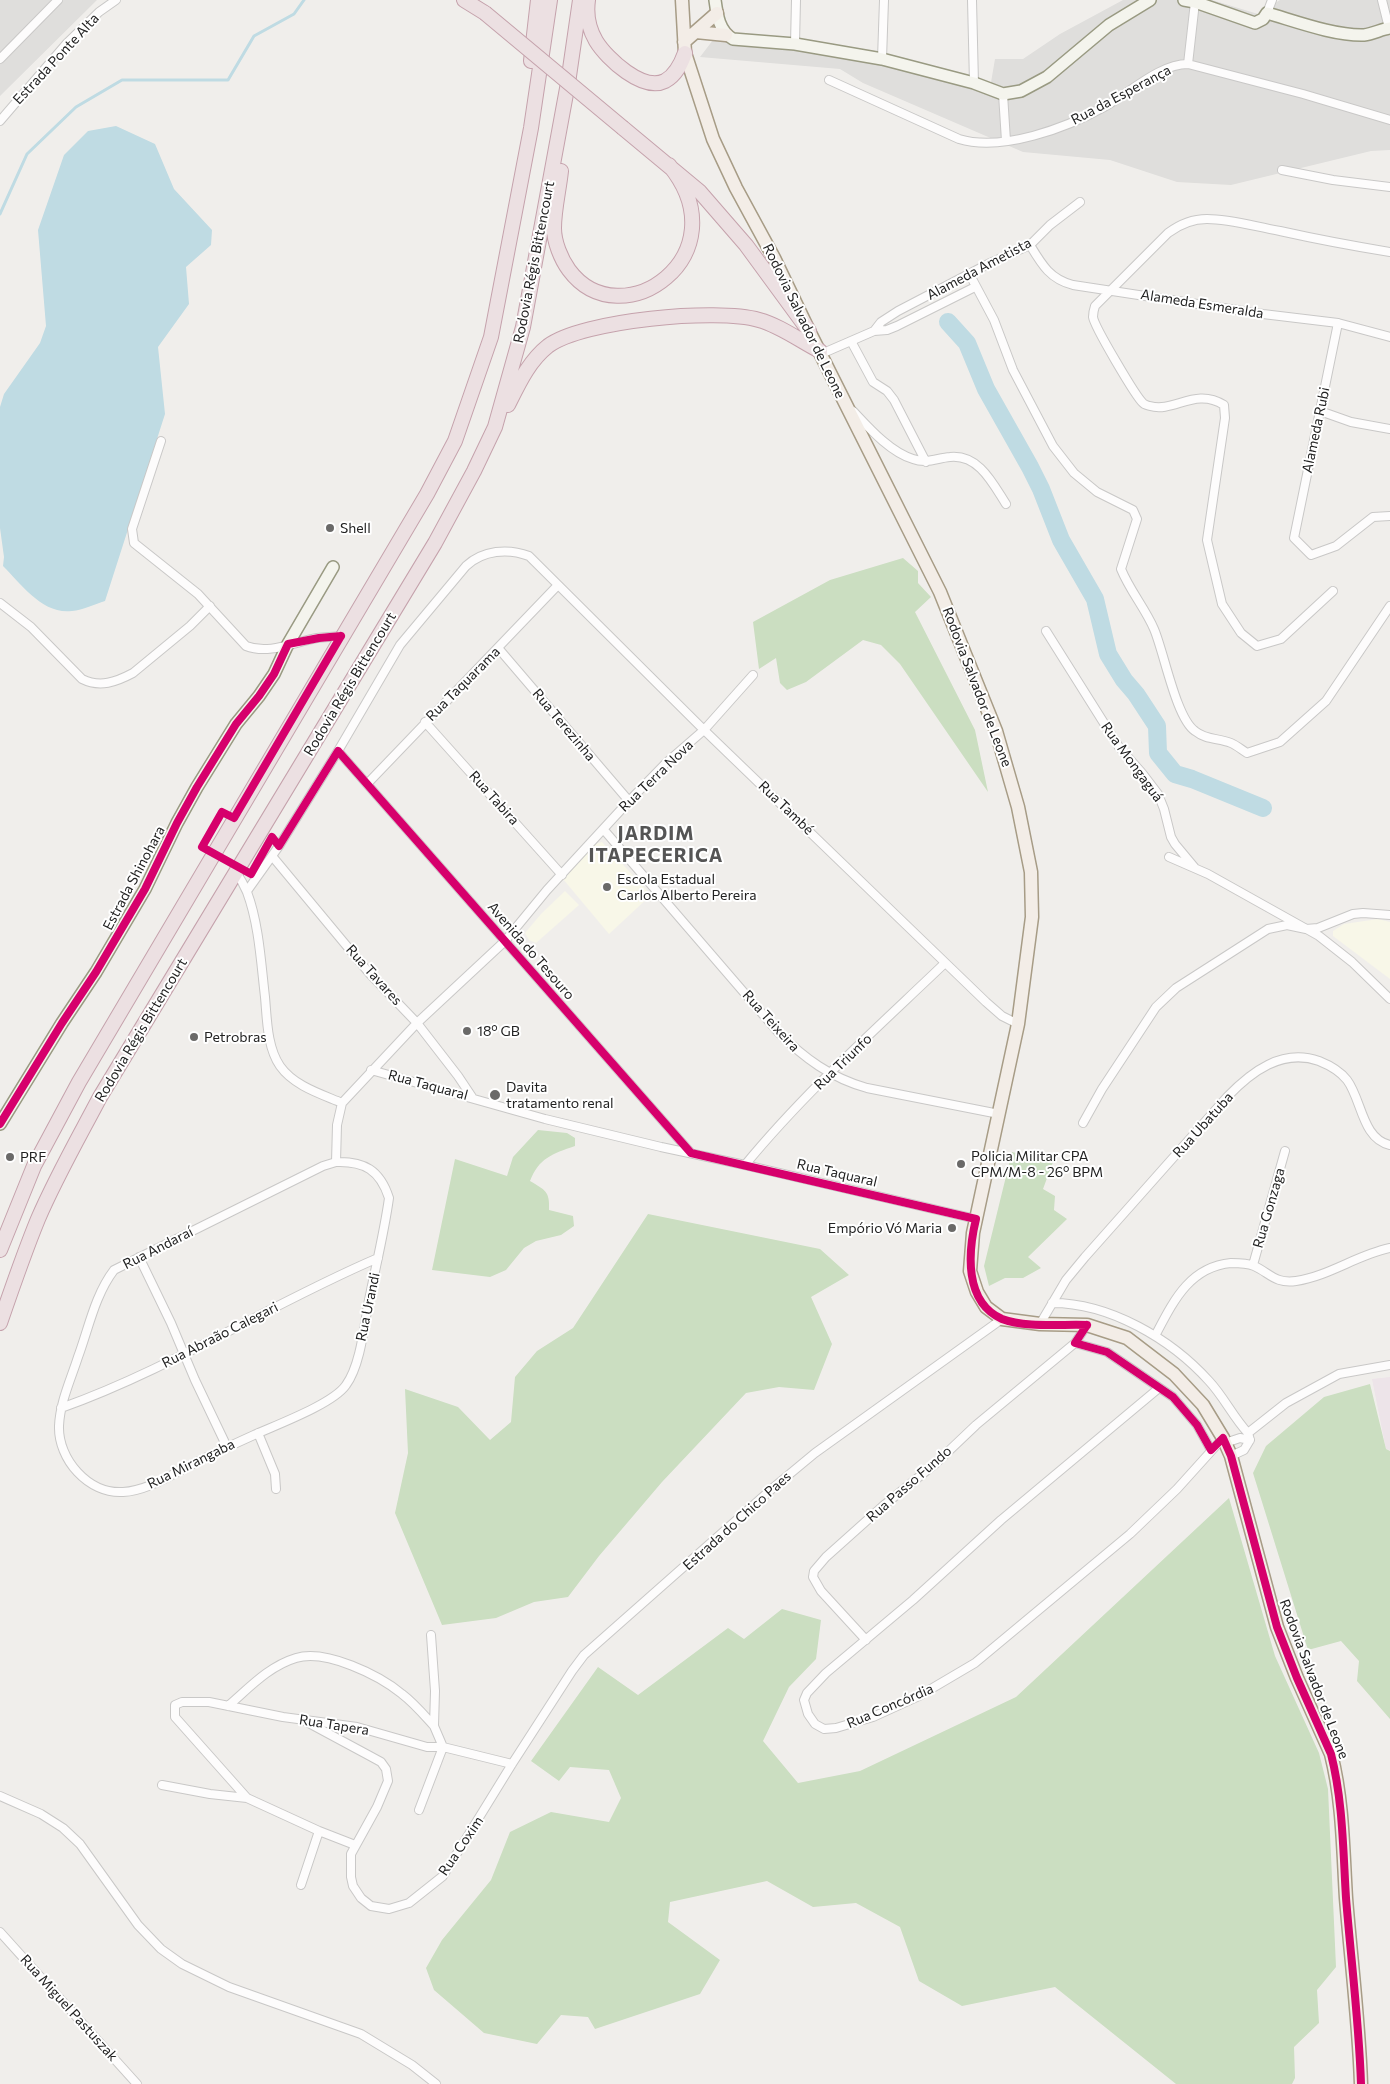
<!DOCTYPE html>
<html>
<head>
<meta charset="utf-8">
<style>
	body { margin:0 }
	canvas { display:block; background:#f0eeeb }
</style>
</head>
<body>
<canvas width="1390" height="2084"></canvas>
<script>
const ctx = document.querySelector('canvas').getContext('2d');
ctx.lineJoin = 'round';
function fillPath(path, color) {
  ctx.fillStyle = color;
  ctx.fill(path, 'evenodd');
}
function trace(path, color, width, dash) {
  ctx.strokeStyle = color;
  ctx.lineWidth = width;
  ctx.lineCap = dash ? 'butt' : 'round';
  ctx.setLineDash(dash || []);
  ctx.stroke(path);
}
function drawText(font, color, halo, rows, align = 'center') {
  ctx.font = font + ' Commissioner,sans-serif';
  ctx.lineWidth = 4;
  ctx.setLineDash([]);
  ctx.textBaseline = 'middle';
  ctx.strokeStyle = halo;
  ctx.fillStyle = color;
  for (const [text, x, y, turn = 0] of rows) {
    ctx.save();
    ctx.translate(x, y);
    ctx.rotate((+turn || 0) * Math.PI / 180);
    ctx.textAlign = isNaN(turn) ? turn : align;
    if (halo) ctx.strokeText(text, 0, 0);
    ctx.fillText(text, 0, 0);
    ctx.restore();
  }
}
fillPath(new Path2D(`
	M0,0h97l-97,96z
	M1123,0h89l46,14 22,-14h110v150l-19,1 -140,34 -54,-3 -67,-22 -87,-8 -160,-69 -23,-14 -140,-12 13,-17 29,4 72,5 137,31 38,14 6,-35h28l37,-25z`), '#dfdedc');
fillPath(new Path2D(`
	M1390,1377v73l-4,-1 -14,-70z`), '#ede4e9');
fillPath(new Path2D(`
	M602,842l49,53 -42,39 -46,-55 32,-35z
	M565,891l14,14 -43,38 -7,-3 -4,-7 16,-19z
	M1378,919l12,3v57l-57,-43v-5l11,-7z`), '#f8f7e8');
fillPath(new Path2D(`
	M903,558l15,13v12l13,14 -16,15 60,118 13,62 -88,-128 -19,-19 -18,-5 -57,42 -19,8 -7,-7 -4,-25 -17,11 -6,-47 77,-42z
	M538,1130l29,3 8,5v8c-23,8 -36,12 -45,35 15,9 20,10 19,29l24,6 1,10 -13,9 -25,6 -12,7 -18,22 -16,7 -58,-7 23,-111 52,17 6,-19z
	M1012,1152l41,10 -10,27 12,7 -1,14 13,9 -39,38 13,11 -18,10h-18l-16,8 -5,-20z
	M648,1214l172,35 29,26 -38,22 21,47 -18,46 -35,-3 -33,6 -84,89 -63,74 -31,41 -34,5 -38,16 -54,7 -47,-112 13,-60 -3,-64 53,18 32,33 21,-18 4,-45 22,-26 36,-23z
	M1370,1384l16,65 4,2v268l-33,-38 2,-20 -18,-20 -33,9 -55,-177 13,-27 58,-49z
	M1229,1498l46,158 44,97 9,36 8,178 -19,23 2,33 -25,24 1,31 -3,6h-116l-121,-97 -93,19 -43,-25 -19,-54 -44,-24 -43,4 -46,-26 -97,21 -2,20 52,38 -20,34 -105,35 -7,-12 -27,-2 -24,29 -53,-11 -50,-43 -8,-22 16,-28 49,-60 19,-48 41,-20 58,10 12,-24 -12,-28 -39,-3 -11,14 -28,-20 67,-94 40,28 90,-67 16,11 38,-30 39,11 -5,39 -27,28 -26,54 35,42 62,-12 156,-74z`), '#cbdec1');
fillPath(new Path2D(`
	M116,126l39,18 19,45 38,41 -1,15 -25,22 3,37 -31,43 7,67 -60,187c-10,3 -22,9 -33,10 -29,4 -51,-27 -69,-45l1,-9 -4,-29v-121l4,-13 36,-51 6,-17 -8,-96 26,-75 24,-24z`), '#bfdbe3');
trace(new Path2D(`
	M0,214l27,-60 49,-47 46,-27h106l26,-44 40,-22 10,-14`), '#bfdbe3', 3);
trace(new Path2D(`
	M948,322l19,21 19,46 44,78 11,22 20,51 34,59 13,55 16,26 12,14 21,32 1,27 17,21 17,5 71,29`), '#bfdbe3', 18);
const street = new Path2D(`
	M972,0l2,83
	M1382,0l7,28
	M1267,13l5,-13
	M795,44l1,-44
	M0,59l58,-59
	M882,59l2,-59
	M1188,64l7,-62
	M829,80l130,59c43,13 107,-11 145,-32 26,-14 55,-43 84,-43l115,30 87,26
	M1003,94l3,47
	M0,121l67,-78 32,-31 17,-12
	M1282,170l51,10 57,7
	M1030,245c12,20 20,34 43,40l190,29 75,9 52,14
	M970,275l24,45 19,50 40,76 21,27 23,19 36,18 4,9 -16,50c9,22 24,39 33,60 10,23 22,89 41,102 11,9 24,7 36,12 5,2 11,7 16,10l33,-11 46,-41 64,-95
	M1338,323l-44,215 17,17 25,-9 37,-29 17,-1
	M874,331l13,-1 10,-4 78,-39
	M851,341l22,41 14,9 7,9 32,62
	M821,354l53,-23 7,-9 17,-11 92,-48 40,-18 20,-20 30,-23
	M853,411c16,17 37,41 60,48 14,5 24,-1 37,-2 29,-3 43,27 56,47
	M1320,411l31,11 39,7
	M161,441l-29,88 2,14 64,51 48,52c23,9 48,-4 71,-8 8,-1 16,-1 24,-2
	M1333,591l-52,48 -24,7 -16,-13 -19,-29 -15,-64 18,-122 -1,-13c-29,-18 -50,8 -74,1 -1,0 -7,-2 -7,-3 -7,-6 -49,-77 -50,-86 0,-3 1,-8 2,-11l73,-73c12,-9 25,-14 39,-14 24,0 49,8 73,12 36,8 73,15 110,21
	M0,603l31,24 51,52c18,9 34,3 51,-6l57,-47 20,-20
	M1046,631l73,116 23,26 16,21 6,15 7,28 4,7 20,24
	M499,649l130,152
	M425,722l137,153
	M338,751l62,-106 66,-79c17,-16 42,-18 63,-10l175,174 282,272 16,14 16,8
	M367,784l191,-199
	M604,830l174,202c26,26 53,46 89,56l132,26
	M272,856l98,118 47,49 41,53 14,21
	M1169,857l39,17 111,62 33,26 38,37
	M236,872c4,6 8,13 11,20 12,32 14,71 18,105 2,22 2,50 15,69 14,20 41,28 62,37
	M247,891l32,-45 59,-95 353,402
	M371,1070l174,49 116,28 84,18 231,54
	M1083,1123l19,-34 54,-82 20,-19 92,-59 19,-4 19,4 12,-1 35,-14 10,-1 27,2
	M336,1162c28,-1 44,8 53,36 -5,36 -14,71 -21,107 -4,23 -8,61 -22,80 -13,19 -70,40 -92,50 -22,10 -44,20 -65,31 -20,10 -43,25 -66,26 -35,2 -65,-33 -64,-66 1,-24 12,-47 19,-69 11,-30 17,-62 36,-87l209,-104z
	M336,1162l1,-37 5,-22 75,-80 88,-82 42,-51 82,-89 37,-38 38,-33 49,-55
	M745,1165c60,-73 132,-137 200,-202
	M139,1257l32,66 24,57 32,67
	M1253,1265l32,-114
	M1052,1303c58,0 119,36 157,78 15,16 24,36 39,52
	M1040,1324l26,-44 19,-23 142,-160c24,-25 55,-49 92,-36 10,4 21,10 28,19 15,20 15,59 43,65
	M1155,1336c18,-34 34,-69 76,-73 7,0 16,0 23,3 16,7 21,18 42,15 33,-5 61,-26 94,-33
	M1075,1343l32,9 66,45 24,28 14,25
	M1159,1388l-158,132 -88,80 -87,73 -19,20 -3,7 4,14 7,10 9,5 12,-1 37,-11 46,-21 56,-33 155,-129 47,-45 46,-51
	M61,1408c110,-39 209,-104 317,-150
	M258,1433l17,41 1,15
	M1225,1443l15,-5 10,2
	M1231,1456l13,-6 6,-10 -2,-7 38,-30 53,-29 51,-9
	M866,1640l-45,-49 -8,-14 1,-6 12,-14 57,-51 53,-43 40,-38 99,-82 12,-18
	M228,1706c21,-18 41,-40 68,-48 30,-9 83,17 106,36 12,9 22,21 32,32
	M305,1721l65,35 11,6 5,7 2,12 -11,26 -26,47v23l2,9 8,12 10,8 18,3 20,-6 34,-27 69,-112 60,-93 12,-16 190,-168 41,-34 187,-134
	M162,1785l48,9 37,4
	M0,1796l41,18 22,14 17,16 58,81 23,24 21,15 47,23 132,47 51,31 24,19
	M419,1810l24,-63 -9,-21 1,-35 -4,-56
	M355,1845l-36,-14 -72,-33 -72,-81v-12l7,-3h27l74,15 74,10 70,20h16l69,17
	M301,1885l18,-54
	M0,1932l137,152`);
const secondary = new Path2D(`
	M715,0c2,15 4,31 18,39l62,5 87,15 92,24 29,11 18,-3 26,-14 62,-52 41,-25
	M1184,0l11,2 60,21 8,-4 4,-6c28,8 68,23 97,22 9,-1 18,-6 26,-7
	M0,1124l62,-101 34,-51 49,-83 32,-66 20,-36 39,-63 23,-28 15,-22 14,-30 45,-77`);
const primary = new Path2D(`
	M682,0l3,53 28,86 23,49 38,70 35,73 131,261 56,139 22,76 13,65 1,45 -14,107 -45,209 -3,38 7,21 9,15 16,12 38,5 47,1 40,13 47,36 29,31 20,33 8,18 46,171 20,51 34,76c12,47 12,96 15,144 5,62 13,124 15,186
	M696,32l30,3
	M684,42l33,-29`);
const highway = new Path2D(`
	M464,0l21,13
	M588,0c-2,14 1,29 8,41 11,18 47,51 69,40 11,-6 16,-17 20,-28
	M531,61l7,-61
	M623,128l77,64 46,53 63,86
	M561,171c-2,19 -7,39 -7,57 0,14 7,31 15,42 52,70 174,-15 100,-105
	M508,405c11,-22 21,-44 40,-59 35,-26 169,-38 211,-26 22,6 41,21 61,31
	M0,1250l34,-84 45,-84 348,-588 28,-53 36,-104 40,-209 19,-128
	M0,1323c12,-35 24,-70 38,-104 18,-42 41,-82 62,-122l335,-554 39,-72 21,-44 28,-100 45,-244 12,-83`);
trace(street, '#c9c8c7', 10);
trace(secondary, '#999a82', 14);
trace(primary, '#a79c86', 15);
trace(highway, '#c5a2ac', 16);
trace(street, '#fdfcfc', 8);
trace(secondary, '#f4f4ed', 11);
trace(primary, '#f3ede7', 12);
trace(highway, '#ece0e2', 14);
const highwayBridge = new Path2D(`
	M485,13l138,115`);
trace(highwayBridge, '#c5a2ac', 16, []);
trace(highwayBridge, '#ece0e2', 14);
trace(new Path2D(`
	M341,636l-107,182 -12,-6 -20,35 49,27 21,-37 7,9 59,-95 353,402 285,66c-8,33 -12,83 26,100 23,9 60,5 85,6
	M0,1124l62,-101 34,-51 49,-83 32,-66 20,-36 39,-63 23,-28 15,-22 14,-30 31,-6 22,-2
	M1087,1325l-12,18 32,9 66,45 24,28 14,25 12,-12 8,18 46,171 20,51 34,76c12,47 12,96 15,144 5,62 13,124 15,186`), '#d6006c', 8);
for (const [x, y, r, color] of [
	[330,528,5,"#6a6968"],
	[607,887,5,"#6a6968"],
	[467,1031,5,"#6a6968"],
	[194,1037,5,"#6a6968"],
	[495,1095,6,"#6a6968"],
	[10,1157,5,"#6a6968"],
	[961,1164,5,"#6a6968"],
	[952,1228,5,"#6a6968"]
]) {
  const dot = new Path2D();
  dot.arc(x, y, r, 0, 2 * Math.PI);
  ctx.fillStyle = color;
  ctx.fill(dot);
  trace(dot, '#fff', 2);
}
drawText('14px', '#222', '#fff', [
	["Estrada Ponte Alta",56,59,-47],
	["Rua da Esperança",1121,95,-28],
	["Rodovia Régis Bittencourt",534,262,-79],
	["Alameda Ametista",979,269,-28],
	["Alameda Esmeralda",1202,304,9],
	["Rodovia Salvador de Leone",804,321,64],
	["Alameda Rubi",1316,430,-78],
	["Rodovia Régis Bittencourt",350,684,-59],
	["Rua Taquarama",463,684,-45],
	["Rodovia Salvador de Leone",977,687,69],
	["Rua Terezinha",564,725,50],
	["Rua Mongaguá",1132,762,54],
	["Rua Terra Nova",656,776,-44],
	["Rua Tabira",494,798,48],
	["Rua També",786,808,44],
	["Estrada Shinohara",134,878,-62],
	["Avenida do Tesouro",531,951,49],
	["Rua Tavares",374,975,48],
	["Rua Teixeira",771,1021,48],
	["Rodovia Régis Bittencourt",141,1030,-59],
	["Rua Triunfo",843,1062,-44],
	["Rua Taquaral",428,1085,15],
	["Rua Ubatuba",1203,1125,-48],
	["Rua Taquaral",837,1173,13],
	["Rua Gonzaga",1269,1208,-74],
	["Rua Andaraí",158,1248,-27],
	["Rua Urandi",368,1307,-78],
	["Rua Abraão Calegari",220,1335,-27],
	["Rua Mirangaba",191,1464,-26],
	["Rua Passo Fundo",909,1484,-41],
	["Estrada do Chico Paes",737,1521,-42],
	["Rodovia Salvador de Leone",1314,1679,69],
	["Rua Concórdia",890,1706,-23],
	["Rua Tapera",334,1725,9],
	["Rua Coxim",461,1846,-56],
	["Rua Miguel Pastuszak",69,2008,48]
]);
drawText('14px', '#222', '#fff', [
	["Shell",340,528],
	["Escola Estadual",617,879],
	["Carlos Alberto Pereira",617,895],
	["18º GB",477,1031],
	["Petrobras",204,1037],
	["Davita",506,1087],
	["tratamento renal",506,1103],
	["Policia Militar CPA",971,1156],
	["CPM/M-8 - 26º BPM",971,1172],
	["PRF",20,1157],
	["Empório Vó Maria",942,1228,"right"]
], 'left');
ctx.letterSpacing = '1px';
drawText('bold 19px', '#555', '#fff', [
	["JARDIM",656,834],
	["ITAPECERICA",656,856]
]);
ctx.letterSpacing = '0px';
</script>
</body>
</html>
